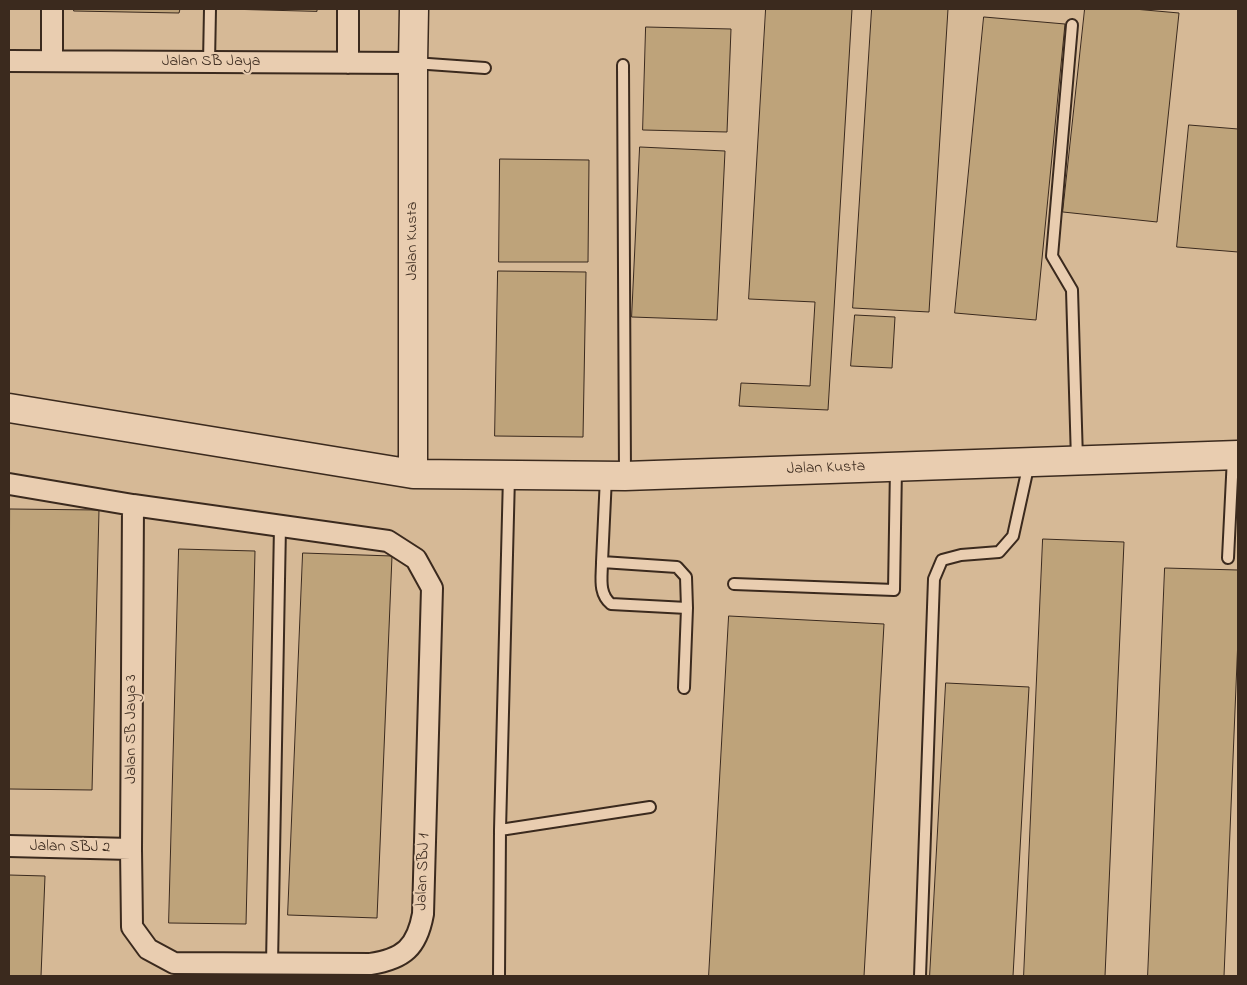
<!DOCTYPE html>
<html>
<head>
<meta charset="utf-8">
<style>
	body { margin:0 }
	#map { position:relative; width:1247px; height:985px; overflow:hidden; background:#e4c7a5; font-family:"Indie Flower",sans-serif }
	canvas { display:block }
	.frame { position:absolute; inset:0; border:10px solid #3b2a1e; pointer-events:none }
</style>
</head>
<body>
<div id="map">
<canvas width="1247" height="985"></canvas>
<div class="frame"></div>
</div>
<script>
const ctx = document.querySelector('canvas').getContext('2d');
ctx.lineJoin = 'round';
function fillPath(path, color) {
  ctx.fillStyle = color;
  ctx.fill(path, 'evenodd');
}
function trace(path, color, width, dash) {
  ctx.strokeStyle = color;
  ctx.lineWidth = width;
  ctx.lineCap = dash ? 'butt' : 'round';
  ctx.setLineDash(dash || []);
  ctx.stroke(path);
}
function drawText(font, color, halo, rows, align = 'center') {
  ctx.font = font + ' "Indie Flower",sans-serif';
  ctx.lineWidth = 4;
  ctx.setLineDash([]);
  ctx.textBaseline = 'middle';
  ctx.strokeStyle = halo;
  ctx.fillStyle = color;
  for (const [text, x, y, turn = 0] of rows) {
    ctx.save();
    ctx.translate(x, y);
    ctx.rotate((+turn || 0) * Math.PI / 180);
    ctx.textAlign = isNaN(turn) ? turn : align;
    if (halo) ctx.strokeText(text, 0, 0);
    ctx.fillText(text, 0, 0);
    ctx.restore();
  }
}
fillPath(new Path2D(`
	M9,9h1229v967h-1229z`), '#d6b996');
const building = new Path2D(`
	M74,9h106l-1,4 -105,-2z
	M226,9h91v2z
	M766,9h86l-24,401 -89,-4 2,-23 69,3 5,-84 -66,-3z
	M872,9h76l-19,303 -76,-4z
	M1085,9h49l45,4 -22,209 -94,-10z
	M984,17l81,7 -29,296 -81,-7z
	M646,27l85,2 -4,103 -84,-2z
	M1189,125l49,4v123l-61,-5z
	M640,147l85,4 -8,169 -85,-3z
	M500,159l89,1 -1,102h-89z
	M498,271l88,1 -3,165 -88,-1z
	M855,315l40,2 -3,51 -41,-2z
	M10,509l89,1 -7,280 -83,-1z
	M1043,539l81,3 -19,434h-81z
	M179,549l76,2 -9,373 -77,-1z
	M303,553l89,3 -15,362 -89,-3z
	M1165,568l73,2v68l-14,338h-76z
	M729,616l155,8 -20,352h-155z
	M946,683l83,4 -16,289h-83z
	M9,875l36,1 -4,100h-32z`);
fillPath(building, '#bea37a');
trace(building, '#3b2a1e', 1);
const lane = new Path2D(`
	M1072,25l-20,231 20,34 5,170
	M209,62l1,-53
	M414,63l71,5
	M623,65l2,410
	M509,476l-9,354 150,-23
	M1228,558l5,-101
	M602,562l75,5 9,10 1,31 -76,-4c-13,-11 -9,-27 -9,-42z
	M602,562l4,-85
	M734,584l160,6 2,-123
	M684,688l3,-80
	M272,964l8,-438
	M499,976l1,-146
	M920,976l14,-397 8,-19 19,-5 38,-3 14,-16 16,-73`);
const street = new Path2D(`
	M52,9v52
	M348,9v54
	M9,61l404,2
	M9,484l124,21 255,36 28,18 16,29 -9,326c-6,33 -19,45 -53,50l-196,-1 -26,-14 -16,-22 -1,-78 2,-344
	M9,846l122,3`);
const secondary = new Path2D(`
	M9,408l404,66 212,2 613,-21
	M413,474v-411l1,-54`);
trace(lane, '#3b2a1e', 14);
trace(street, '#3b2a1e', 24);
trace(secondary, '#3b2a1e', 31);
trace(lane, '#e9cdb0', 10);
trace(street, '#e9cdb0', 20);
trace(secondary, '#e9cdb0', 28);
drawText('16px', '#3b2a1e', '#e9cdb0', [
	["Jalan SB Jaya",211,62],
	["Jalan Kusta",413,241,-90],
	["Jalan Kusta",826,469,-2],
	["Jalan SB Jaya 3",132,729,-90],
	["Jalan SBJ 2",70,848,1],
	["Jalan SBJ 1",424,872,-88]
]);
</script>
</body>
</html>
